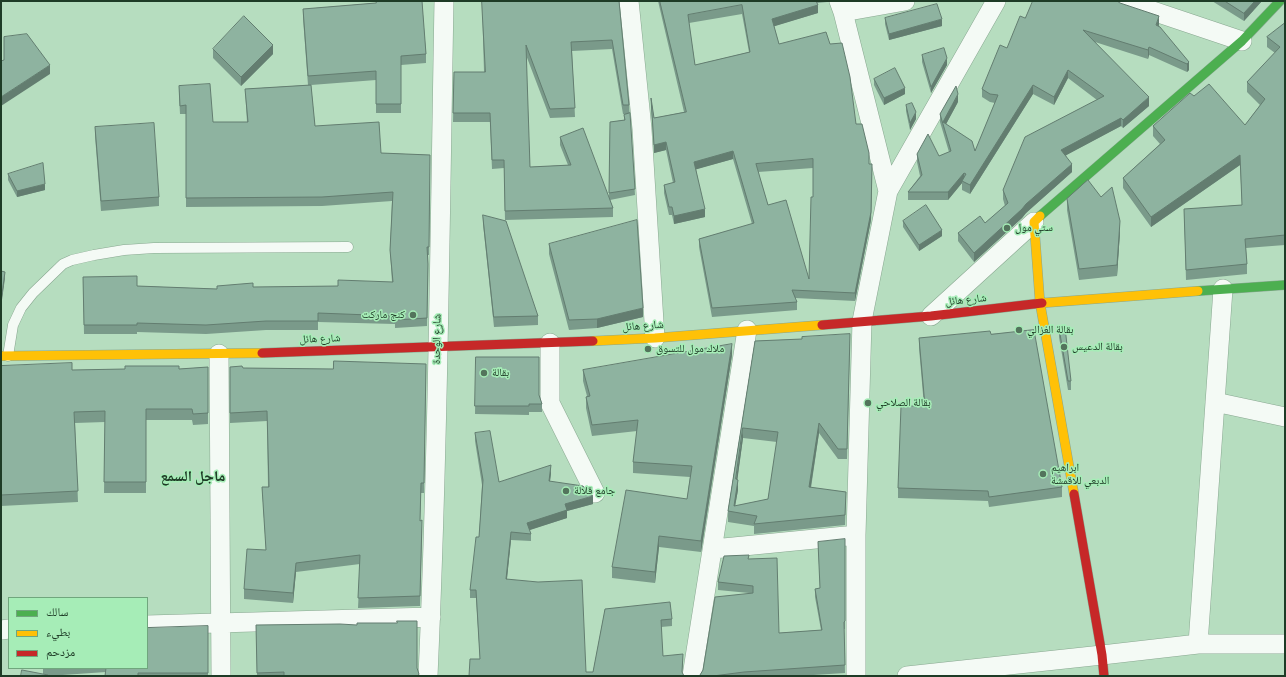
<!DOCTYPE html>
<html>
<head>
<meta charset="utf-8">
<style>
	body { margin:0 }
	#map { position:relative; width:1286px; height:677px; overflow:hidden; background:#b6ddbf; font-family:"Fira Sans Condensed","Noto Naskh Arabic",sans-serif }
	canvas { display:block }
	.frame { position:absolute; inset:0; border:2px solid #1e3b26; pointer-events:none }
	.legend { position:absolute; left:8px; top:597px; width:140px; height:72px; box-sizing:border-box; background:#a6edb7; border:1px solid #70a67d; margin:0; padding:5px 7px; list-style:none; font-size:12px; color:#1e3b26 }
	.legend li { display:flex; align-items:center; gap:8px; height:20px }
	.legend b { width:20px; border:1px solid #70a67d }
</style>
</head>
<body>
<div id="map">
<canvas width="1286" height="677"></canvas>
<div class="frame"></div>
<ul class="legend">
<li><b style="height:5px;background:#4caf50"></b>سالك</li>
<li><b style="height:5px;background:#ffc107"></b>بطيء</li>
<li><b style="height:5px;background:#c62828"></b>مزدحم</li>
</ul>
</div>
<script>
const ctx = document.querySelector('canvas').getContext('2d');
ctx.lineJoin = 'round';
function trace(path, color, width, dash) {
  ctx.strokeStyle = color;
  ctx.lineWidth = width;
  ctx.lineCap = dash ? 'butt' : 'round';
  ctx.setLineDash(dash || []);
  ctx.stroke(path);
}
function fillPath(path, color) {
  ctx.fillStyle = color;
  ctx.fill(path, 'evenodd');
}
function drawText(font, color, halo, rows, align = 'center') {
  ctx.font = font + ' "Fira Sans Condensed","Noto Naskh Arabic",sans-serif';
  ctx.lineWidth = 3;
  ctx.setLineDash([]);
  ctx.textBaseline = 'middle';
  ctx.strokeStyle = halo;
  ctx.fillStyle = color;
  for (const [text, x, y, turn = 0] of rows) {
    ctx.save();
    ctx.translate(x, y);
    ctx.rotate((+turn || 0) * Math.PI / 180);
    ctx.textAlign = isNaN(turn) ? turn : align;
    if (halo) ctx.strokeText(text, 0, 0);
    ctx.fillText(text, 0, 0);
    ctx.restore();
  }
}
const lane = new Path2D(`
	M8,356l5,-31 8,-17 12,-15 30,-29 9,-4 22,-5 30,-5 30,-2 194,-1`);
const street = new Path2D(`
	M629,1l13,128 13,209
	M839,1l4,11 45,179
	M1123,1l119,40
	M843,12l62,-11
	M931,316l103,-94
	M550,343v60l45,90
	M219,354l2,322
	M1215,402l70,15
	M713,549l143,-14
	M147,625l284,-8
	M1,630l8,-1
	M1198,644l25,-355
	M428,676c10,-225 12,-450 16,-675
	M692,676l55,-346
	M856,676v-141l6,-214 26,-130 108,-190
	M907,676l195,-21 96,-11h87`);
const fast = new Path2D(`
	M1040,216l202,-175 38,-40
	M1198,291l87,-6`);
const slow = new Path2D(`
	M1040,216l-6,6 6,81 34,191
	M1042,303l156,-12
	M593,341l62,-3 167,-13
	M1,356l261,-3`);
const jam = new Path2D(`
	M822,325l109,-9 111,-13
	M262,353l331,-12
	M1074,494l28,161 2,21`);
trace(lane, '#88a790', 11);
trace(street, '#88a790', 20);
trace(fast, '#88a790', 10);
trace(slow, '#88a790', 10);
trace(jam, '#88a790', 10);
trace(lane, '#f4faf5', 10);
trace(street, '#f4faf5', 19);
trace(fast, '#4caf50', 9);
trace(slow, '#ffc107', 9);
trace(jam, '#c62828', 9);
fillPath(new Path2D(`
	M376,1h46l4,53v9l-25,2v48h-25v-33l-65,5 4,41 66,27 49,2 -1,100h-1v18l-1,53 -32,2v-4l-77,-2v8h-52l-60,4 -69,-2v2h-53l-1,-57 54,9 80,3 36,-2 85,-1 54,-4 -2,-32 2,-49 -70,5 -136,1v-93h-6l-1,-19v-9l34,36h34l-2,-33 63,-4 -5,-67v-9l73,-6z
	M482,1h137l10,104 6,90 -25,5 3,8v9l-108,3 -1,-52 -12,1 -2,-47h-37l1,-50h30zM612,49l11,65h4l-3,1v5l-14,2 -1,76 -49,-61v8l8,20 -38,2 -4,-112 24,63 25,-1 -3,-66z
	M658,1h169v1l-10,1 1,10 -44,13 5,18 77,80 16,50 -1,46 -16,81 -60,-3 2,4v8l-85,7 -13,-70v-8l53,-15 -19,-65 -37,10 9,48 -31,7 -2,-9h-3l-5,-22v-8l9,-2 -7,-33 -12,3 -3,-47v-8l3,20 30,-6zM742,14l7,38 -54,13 -6,-42zM813,168v29l-4,82 -41,-74 -10,-33z
	M1212,1h50l-18,20z
	M885,18l57,8 -53,14 -4,-16z
	M1025,18l134,7 -1,1 31,36v8l-2,2 -38,-17 -1,4 -53,-17 54,64 -26,22 -2,-2 -55,29 6,17 -46,41 -4,5 -48,44 -16,-21v-8l27,-10 20,-17 -2,-7v-9l94,-90 -29,-22 -14,27 -21,-11 -63,100 -8,-4v-7l-14,17h-40v-8l12,-16 -3,-14v-8l22,2 10,-4 -9,-30v-8l18,-12 -12,22 29,27 20,-48 -5,-1 -8,-5v-8l25,-41z
	M1285,23v222l-39,3 1,16v10l-61,6 -2,-71 58,-4 -2,-40 -89,62 -28,-39v-10l37,-34 -7,-8v-10l41,-30 51,29 15,-20 -13,-13v-10l28,-29 -8,-6v-10z
	M213,49l60,5 -32,32 -28,-28z
	M922,55l25,10 -16,28 -9,-31z
	M874,79l31,15 -21,11 -10,-20z
	M906,105l10,14 -6,11 -4,-19z
	M95,127l64,70v9l-58,5 -6,-75z
	M8,174l37,16 -28,7 -9,-17z
	M1067,199l53,33 -3,44 -38,4 -12,-70z
	M483,215l55,101v9l-44,2 -11,-103z
	M903,221l39,15 -23,15 -16,-24z
	M549,244l94,73 -46,11 -28,2 -20,-76z
	M1059,328l12,53v9h-3l-9,-53z
	M850,334l-3,125h-9l-19,-26 -8,55 35,4 -1,33 -91,9v-8l-26,-4v-11l27,-170 47,-2zM743,438l34,4 -9,57 -33,7 3,-16 -1,-10z
	M991,334l71,153v10l-73,10 -1,-6 -90,-3v-10l26,-82 -5,-58v-10z
	M732,355l-31,197 -42,-5 -4,36 -43,-5v-11l75,-68 3,-22 -57,-4v-11l4,-31 -45,5 -6,-28v-11l1,-1 -4,-15v-11z
	M476,357l63,38 3,9v8h-13v3l-54,-1z
	M426,364l-2,129h-3l-1,28 2,9 -2,76 -62,2 2,-44 -64,8 -3,31 -49,-4v-10l22,-39 -4,-63h6l-1,-66 -37,2v-56l13,1 90,1z
	M1,366l71,4 107,-1 29,-2v57l-15,1 -1,-5h-46v73h-42l1,-71 -30,1 3,79 -77,4z
	M475,433l24,49 52,-9 -1,8 43,23 -26,7v7l-38,12 2,4v7l-20,-1 -4,39 79,93h7l12,-63 67,10v7l-11,1 2,29 20,5 -1,12 -213,3 11,-17 -4,-61h-6v-8l9,-53 3,-52 -7,-44z
	M845,539v90h-1l1,44 -47,3h-99l1,-1 3,-5 46,-77 -31,-3v-8l31,-23 30,74 42,-3 -6,-33v-8l5,-1 -2,-46z
	M256,625l161,43 2,8h-162z
	M208,626v50h-103l1,-4 -58,4 -5,-2v-6h104z`), '#7a9a8a');
fillPath(new Path2D(`
	M1255,1h7l-18,20v-8z
	M818,5v8l-46,14v-8z
	M1159,16v9l-3,9v-9z
	M942,19v7l-53,14v-6z
	M273,45v9l-32,32v-9z
	M1149,47v8l-1,4v-9z
	M947,58v7l-16,28v-6z
	M1189,62v8l-2,2v-8z
	M50,65v9l-49,32v-9z
	M1068,70v8l-14,27v-8z
	M1033,85v9l-63,100v-9z
	M905,88v6l-21,11v-7z
	M958,94v8l-14,26 -1,-6z
	M1149,97v9l-26,22v-8z
	M916,112v7l-6,11v-7z
	M1121,118v8l-60,32v-8z
	M666,142v8l-12,3v-8z
	M733,151v8l-39,11v-8z
	M1240,155v10l-89,62v-10z
	M1072,164v8l-46,41 -4,5 -48,44v-9l52,-49z
	M964,173v8h-2v2l-14,17v-8z
	M872,174l-1,46 -16,81v-8z
	M45,184v6l-28,7v-6z
	M705,209v8l-31,7v-8z
	M1120,221v11l-3,44v-11z
	M942,230v6l-23,15v-6z
	M5,272v6l-4,29v-6z
	M643,308v9l-46,11v-9z
	M732,344v11l-31,197v-11z
	M819,423v10l-10,65v-11z
	M743,428v10l-7,52v-11z
	M551,465v8l-2,16v-8z
	M738,480v10l-4,22v-6z
	M593,496v8l-26,7v7l-40,13v-8l38,-19z
	M511,532v8l-5,47v-8z
	M659,536v11l-4,36v-11z
	M296,563v9l-3,31v-10z`), '#637d70');
const building = new Path2D(`
	M376,1h46l4,53 -25,2v48h-25v-33l-68,5 -5,-67 73,-6z
	M482,1h137l10,104h-6l-11,-65 -41,2 4,66 -25,1 -24,-64 4,122 41,-2 -11,-28 23,-9 30,80 -108,3 -1,-51h-12l-2,-47h-37l1,-41h31z
	M660,1h156l2,4 -46,14 7,25 47,-12 4,12 12,-1 8,34 6,47h6l7,29v11h3v2l-1,46 -16,81 -63,-3 5,12 -85,6 -13,-69 55,-16 -21,-72 -39,11 11,47 -31,7 -2,-9h-3l-5,-22 11,-3 -9,-40 -12,3 -3,-47 3,20 32,-6zM742,5l8,47 -55,13 -7,-50zM813,159v38h-2l-2,82 -23,-79 -18,5 -12,-41z
	M1033,1h84l3,2 39,13 -3,9 4,2 29,35 -2,2 -38,-17 -1,3 -65,-20 66,67 -26,23 -2,-2 -60,32 11,14 -46,40 -4,5 -48,44 -16,-20 22,-17 5,7 23,-20 -5,-13 22,-53 79,-41 -36,-26 -14,27 -21,-12 -63,100 -8,-4 4,-7 -2,-1 -16,19h-40l14,-17 -5,-21 11,-20 11,22 12,-5 -11,-37 16,-28 2,8 -15,28 29,19 3,10 23,-56 -8,-1 -8,-5 18,-44 7,3 13,-32 5,2z
	M1225,1h30l-11,12z
	M937,4l5,15 -53,15 -4,-16z
	M244,16l29,29 -32,32 -28,-28z
	M1285,23v212l-40,4 2,25 -61,6 -2,-61 58,-4 -2,-50 -89,62 -28,-39 42,-38 -12,-14 37,-33 4,3 15,-12 36,41 20,-26 -18,-17 33,-35 -13,-10z
	M27,34l23,31 -49,32v-36l3,-1v-23z
	M944,48l3,10 -16,29 -9,-32z
	M895,68l10,20 -21,10 -10,-19z
	M210,84l3,38h35l-3,-33 66,-4 4,41 64,-4 2,31 49,2 -1,92h-2l1,17 -1,54 -32,2v-4l-77,-3v8h-52l-60,4 -69,-2v2h-53l-1,-48 54,-1v10l80,3v-3l36,-3v4l85,-1v-6l55,2 -3,-32 3,-58 -71,5 -136,1v-93l-6,1 -1,-20z
	M912,103l4,9 -6,11 -4,-18z
	M630,113l5,76 -26,4 1,-71 15,-2 -1,-5z
	M154,123l5,74 -58,4 -6,-74z
	M43,163l2,21 -28,7 -9,-17z
	M1088,180l13,17 11,-10 8,34 -3,44 -38,4 -12,-70z
	M926,205l16,25 -23,15 -16,-24z
	M483,215l23,6 32,95 -44,1z
	M637,220l6,88 -46,11 -28,1 -20,-76z
	M1,271l4,1 -4,29z
	M1065,327l6,54h-3l-9,-53z
	M1034,330l28,157 -73,10 -1,-6 -90,-3 3,-82h24l-6,-68 71,-7 1,3z
	M850,334l-3,115h-9l-19,-26 -10,64 37,5 -1,23 -91,9 3,-8 -29,-5 27,-170 47,-2v-2zM743,428l35,4 -10,67 -34,7 4,-26 -2,-1z
	M732,344l-31,197 -42,-5 -4,36 -43,-5 14,-77 61,9 5,-33 -59,-4 5,-42 -46,5 -6,-28 4,-1 -7,-26z
	M476,357h63v38l3,9h-13v2h-54z
	M334,361l92,3 -2,119h-3l-1,38 2,-1 -2,76 -62,2 2,-43 -64,8 -3,30 -49,-4 3,-40 19,1 -4,-63h7l-2,-76 -37,2v-46l12,-1 1,2 90,1z
	M72,363v7l53,-1v-3h54v3l29,-2v46l-15,1 -1,-5h-46v73h-42l1,-71 -31,1 4,79 -77,4v-129z
	M490,431l9,51 52,-17 -2,16 34,5 6,8 4,2 -28,8 2,6 -40,13 4,11 -20,-2 -5,47 32,3 44,-2 4,92h7l12,-63 65,-7 2,17 -11,1 2,36 20,-2 -1,18 2,4h-215l1,-17h10l-4,-69h-6l6,-53h3l4,-57 -8,-47z
	M845,539v82l-1,1 1,43 -101,7 -31,4h-14l1,-1 3,-5 12,-73 38,-4v-7l-35,-4 6,-26 25,-1 -1,4 29,-1 2,75 43,-3 -7,-41 5,-1 -2,-46z
	M397,621h20v47l2,6 -1,2h-134v-4l-27,1 -1,-48 84,-1 17,1v-2h40z
	M208,626v47h-70v3h-33l1,-8h41v-40z
	M22,670l26,5 -1,1h-26z`);
fillPath(building, '#8eb3a0');
trace(building, '#637d70', 1);
for (const [x, y, r, color] of [
	[1007,228,4,"#53745c"],
	[413,315,4,"#53745c"],
	[1019,330,4,"#53745c"],
	[1064,347,4,"#53745c"],
	[648,349,4,"#53745c"],
	[484,373,4,"#53745c"],
	[868,403,4,"#53745c"],
	[1043,474,4,"#53745c"],
	[566,491,4,"#53745c"]
]) {
  const dot = new Path2D();
  dot.arc(x, y, r, 0, 2 * Math.PI);
  ctx.fillStyle = color;
  ctx.fill(dot);
  trace(dot, '#a6edb7', 1.5);
}
drawText('11px', '#1e3b26', '#a6edb7', [
	["ستي مول",1015,228],
	["كنج ماركت",405,315,"right"],
	["بقالة الغزالي",1027,330],
	["بقالة الدعيس",1072,347],
	["ملاك مول للتسوق",656,349],
	["بقالة",492,373],
	["بقالة الصلاحي",876,403],
	["ابراهيم",1051,468],
	["الدبعي للاقمشة",1051,481],
	["جامع قلالة",574,491]
], 'left');
drawText('11px', '#1e3b26', '#a6edb7', [
	["شارع هائل",966,300,-6],
	["شارع هائل",643,326,-4],
	["شارع هائل",320,339,-2],
	["شارع الوحدة",437,339,-89]
]);
drawText('bold 15px', '#1e3b26', '#a6edb7', [
	["ماجل السمع",193,477]
]);
</script>
</body>
</html>
